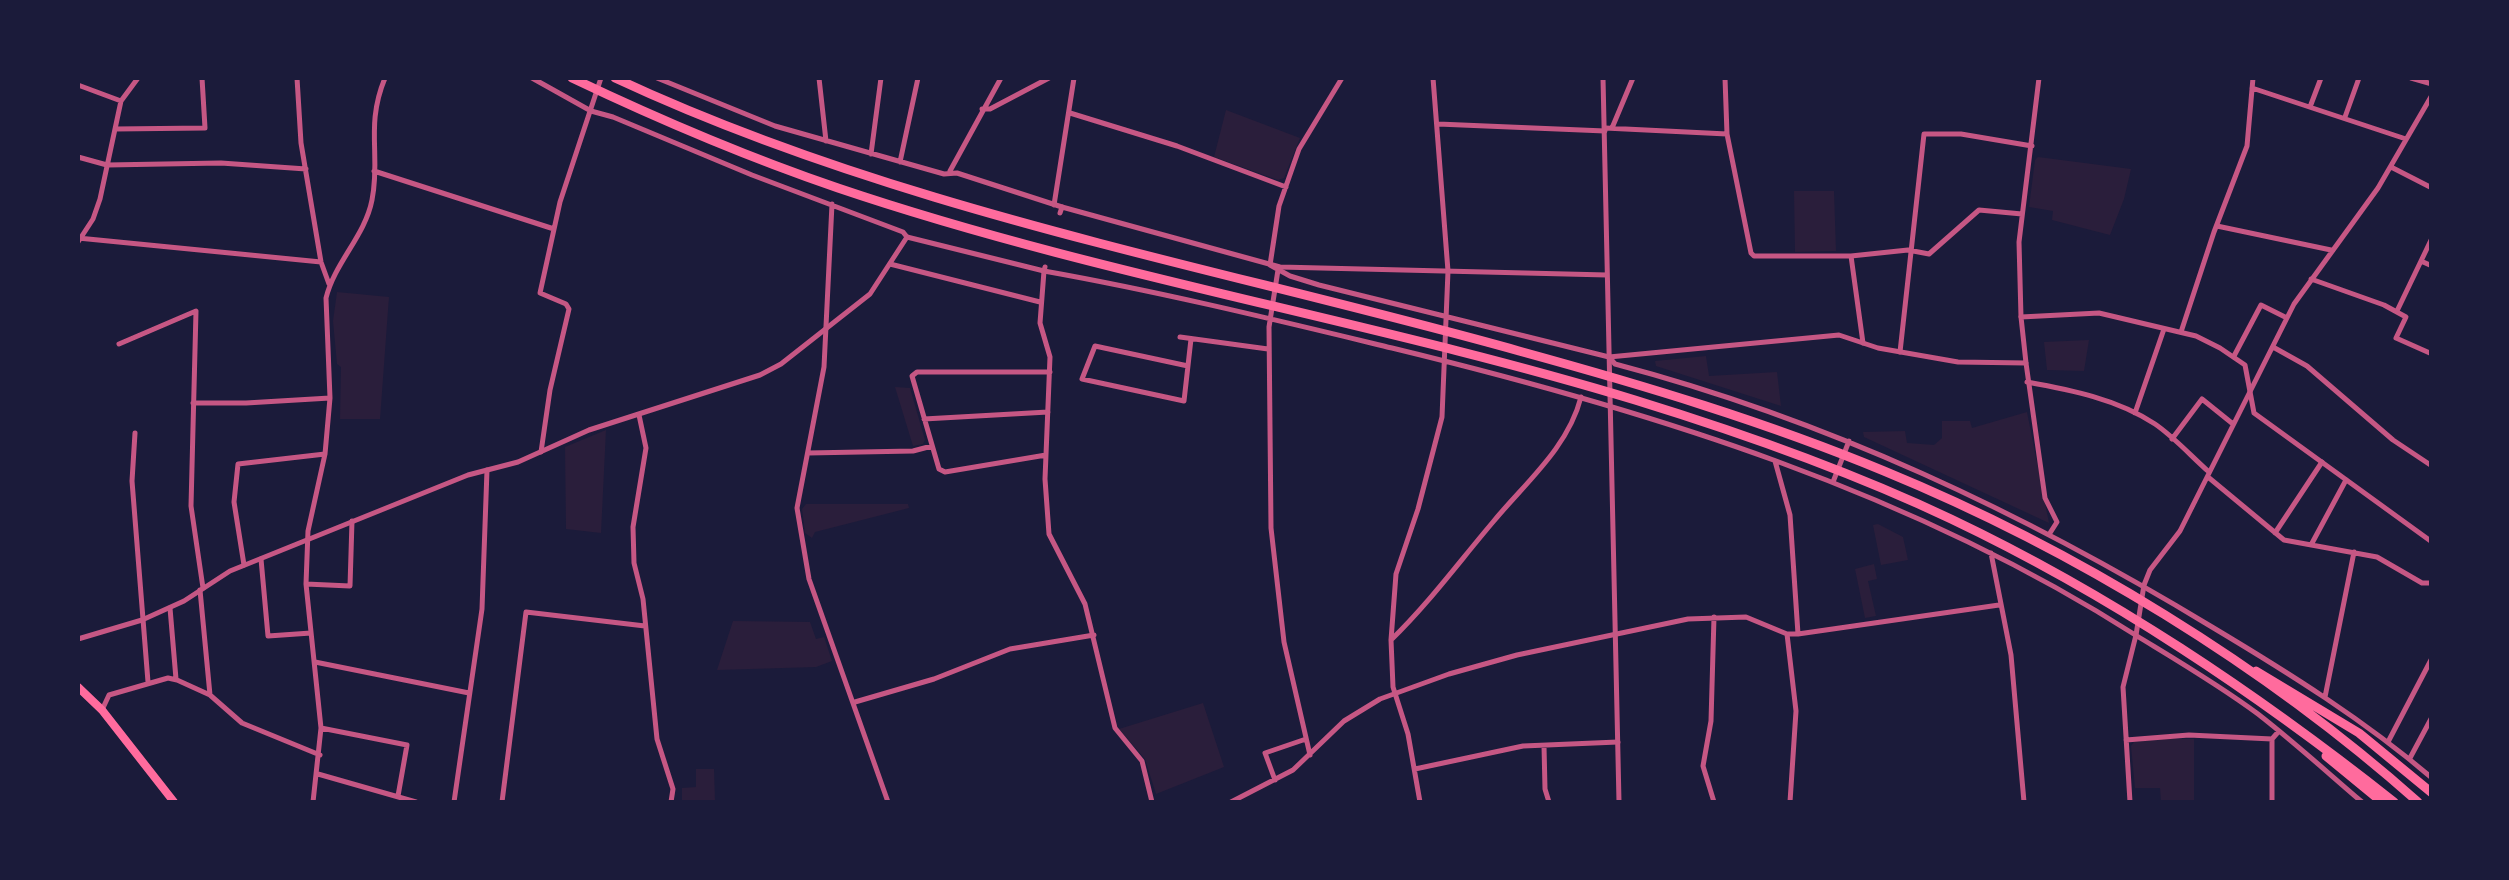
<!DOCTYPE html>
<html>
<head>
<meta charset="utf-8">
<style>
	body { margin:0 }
	#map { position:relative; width:2509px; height:880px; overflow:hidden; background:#1b1b3a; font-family:Roboto,sans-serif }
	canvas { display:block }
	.frame { position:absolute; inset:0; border:80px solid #1b1b3a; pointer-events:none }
</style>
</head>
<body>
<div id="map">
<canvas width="2509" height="880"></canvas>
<div class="frame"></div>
</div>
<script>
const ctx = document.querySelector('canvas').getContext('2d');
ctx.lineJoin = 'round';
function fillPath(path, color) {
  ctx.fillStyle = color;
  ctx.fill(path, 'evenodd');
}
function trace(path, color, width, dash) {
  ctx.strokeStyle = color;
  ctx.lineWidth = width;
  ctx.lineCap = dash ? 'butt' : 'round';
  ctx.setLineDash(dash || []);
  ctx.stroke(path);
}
fillPath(new Path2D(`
	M1226,110l74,28 -16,40 -6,2 -64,-23z
	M2038,157l93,12 -7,30 -14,36 -58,-15 1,-9 -24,-4 6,-47z
	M1794,191h40l2,60 -41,1z
	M337,292l52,5 -9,122h-40l1,-52 -4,-3 -4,-43z
	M2089,340l-5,31 -37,-1 -3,-28z
	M1706,356l3,20 68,-4 4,34 -125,-40 -1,-5z
	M895,387l15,1 15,52 -2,4 -10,2z
	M2027,412l22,111 -185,-86 -1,-5 42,-1 2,12 27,2 8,-7v-17h28l2,7z
	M606,430l-5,103 -35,-4 -1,-82z
	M908,504l1,4 -94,24 -3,6 -7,-5 -3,-24 4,-5z
	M1878,524l25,13 5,23 -27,5 -8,-40z
	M1874,564l3,15 -9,2 8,35 -11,2 -10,-49z
	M733,621l77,1 6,17 8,-2 8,24 -16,6 -99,3z
	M1203,703l21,64 -68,27 -11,-35 -26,-30z
	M2160,739h34v63h-33l-1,-14h-25l-4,-42 3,-4z
	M696,769h18l1,32 -37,1 4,-2v-12l14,-1z`), '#2a1e3b');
trace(new Path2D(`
	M297,78l4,65 20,119 8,22
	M532,78l59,33 22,6 139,58 151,57 4,5
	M657,78l118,48 169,48 13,-1 105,34
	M819,78l7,63
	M1342,78l-43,71 -20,57 -9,59 20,11 29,9 290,72 6,7c213,56 409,149 597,263 77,46 152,93 220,151
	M1725,78l2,56
	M2411,78l21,6
	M78,85l43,16
	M2252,88l154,51
	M2310,107l11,-29
	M982,109h8l59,-31
	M1070,113l107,33 109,41
	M2345,117l14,-39
	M1438,124l167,7
	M1605,128l122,6 24,119 3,3h97l12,87
	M1612,128l21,-50
	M115,129l90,-1 -3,-50
	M871,154l10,-76
	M78,157l29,8 114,-2 85,6
	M900,162l18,-84
	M2391,167l41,21
	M374,171l180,58
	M950,171l51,-93
	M832,204l-8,163 -27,141 12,71 79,223
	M1054,205l20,-127
	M2217,226l114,24
	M78,238l243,24
	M78,242l15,-23 7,-20 21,-98 17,-23
	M1851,256l57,-6 21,4 50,-44 43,4
	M2421,261l11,-23
	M890,264l150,38
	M1278,270l-9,57 2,201 13,114 26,113
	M2311,279l73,26 22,12 -10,21 36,16
	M2432,307v7
	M2397,311l24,-50 11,5
	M2021,317l-2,-75 20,-164
	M2181,332l33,-100 33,-86 6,-68
	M1180,337l88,12
	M119,344l77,-33 -5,195 12,82
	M2273,347l34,19 86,74 39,26
	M1900,352l24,-218h37l71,12
	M2234,356l27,-51 26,13
	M2026,363l19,135 12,24 -7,11
	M1188,366l-93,-20 -13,33 102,22 7,-62
	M2027,382c44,8 90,17 128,42 19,13 36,32 54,48
	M193,403h53l84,-5
	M2135,413l29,-84
	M639,415l7,33 -13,79 1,36 9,36 14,140 16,50 -2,13
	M924,419l124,-7
	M135,433l-3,48 16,201
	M2172,439l30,-40 31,25
	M541,452l9,-62 19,-81 -3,-5 -26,-11 20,-91 41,-124
	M808,453l105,-2 19,-5
	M1046,455l-101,17 -6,-3 -27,-93 5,-4h133
	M1775,461l15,54 8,119
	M2208,477l76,63 93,17 45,26h10
	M1833,482l16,-41
	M2275,533l47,-71
	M2311,545l35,-65
	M1991,553l20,102 13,147
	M261,559l7,77 43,-3
	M244,565l-10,-63 4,-38 87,-10
	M306,584l44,2 2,-65
	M2144,585l6,-15 30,-39 114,-227 84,-116 54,-93
	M200,590l10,105
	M170,608l6,71
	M1787,634l9,77 -6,91
	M1391,640c38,-37 68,-78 102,-118 32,-39 75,-74 88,-125
	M315,662l154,31
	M2325,697l29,-145
	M855,702l79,-23 76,-30 84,-14
	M102,710l7,-15 59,-17 9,2 33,15 32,28 78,32
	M321,728l86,17 -9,51
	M2126,740l63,-5 83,4
	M2388,742l44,-84
	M1544,746l1,43 4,13
	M2410,758l22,-41
	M1415,769l108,-23 95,-4
	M318,774l98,28
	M1275,780l-10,-27 41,-14
	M313,802l8,-74 -15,-144 2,-53 17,-77 5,-56 -4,-100c9,-36 39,-62 46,-98 9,-44 -7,-74 13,-122
	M454,802l28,-193 5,-139
	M502,802l24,-190 119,14
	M1152,802l-10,-41 -27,-33 -30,-124 -36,-70 -4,-55 5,-122 -10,-34 4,-52c118,21 232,49 348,77 260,63 518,143 745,288 41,25 82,49 121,78 36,28 70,59 104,88
	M1231,802l62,-32 51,-49 36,-22 69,-25 68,-19 171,-36 58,-2 41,17h11l201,-29
	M1420,802l-12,-68 -15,-47 -2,-47 5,-66 22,-65 24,-92 6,-146 -15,-193
	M1714,802l-11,-36 8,-45 3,-104
	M2130,802l-7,-115 13,-52
	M2272,802v-63l7,-8`), '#c65784', 5);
trace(new Path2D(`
	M1603,78l16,724
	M1060,213l2,-6 218,60 327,8
	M1609,357l230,-22 39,13 80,14 68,1 -5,-46 78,-4 97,23 24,12 25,17 9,48 178,129
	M2136,635l8,-50
	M78,639l64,-19 42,-19 46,-30 238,-96 50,-13 71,-32 171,-55 21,-11 89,-70 37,-57 137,34 1,-4`), '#c65784', 5);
trace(new Path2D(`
	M78,687l24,23 72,92`), '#ff6b9d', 8);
trace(new Path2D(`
	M572,78c86,41 175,79 266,110 260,88 534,132 797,212 107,33 215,71 316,119 160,76 305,174 443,283
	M615,78c287,134 600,188 904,273 124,34 247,71 365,120 190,78 381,195 534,331
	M2256,671l103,62 73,60
	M2326,756l56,46`), '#ff6b9d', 9);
</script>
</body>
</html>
